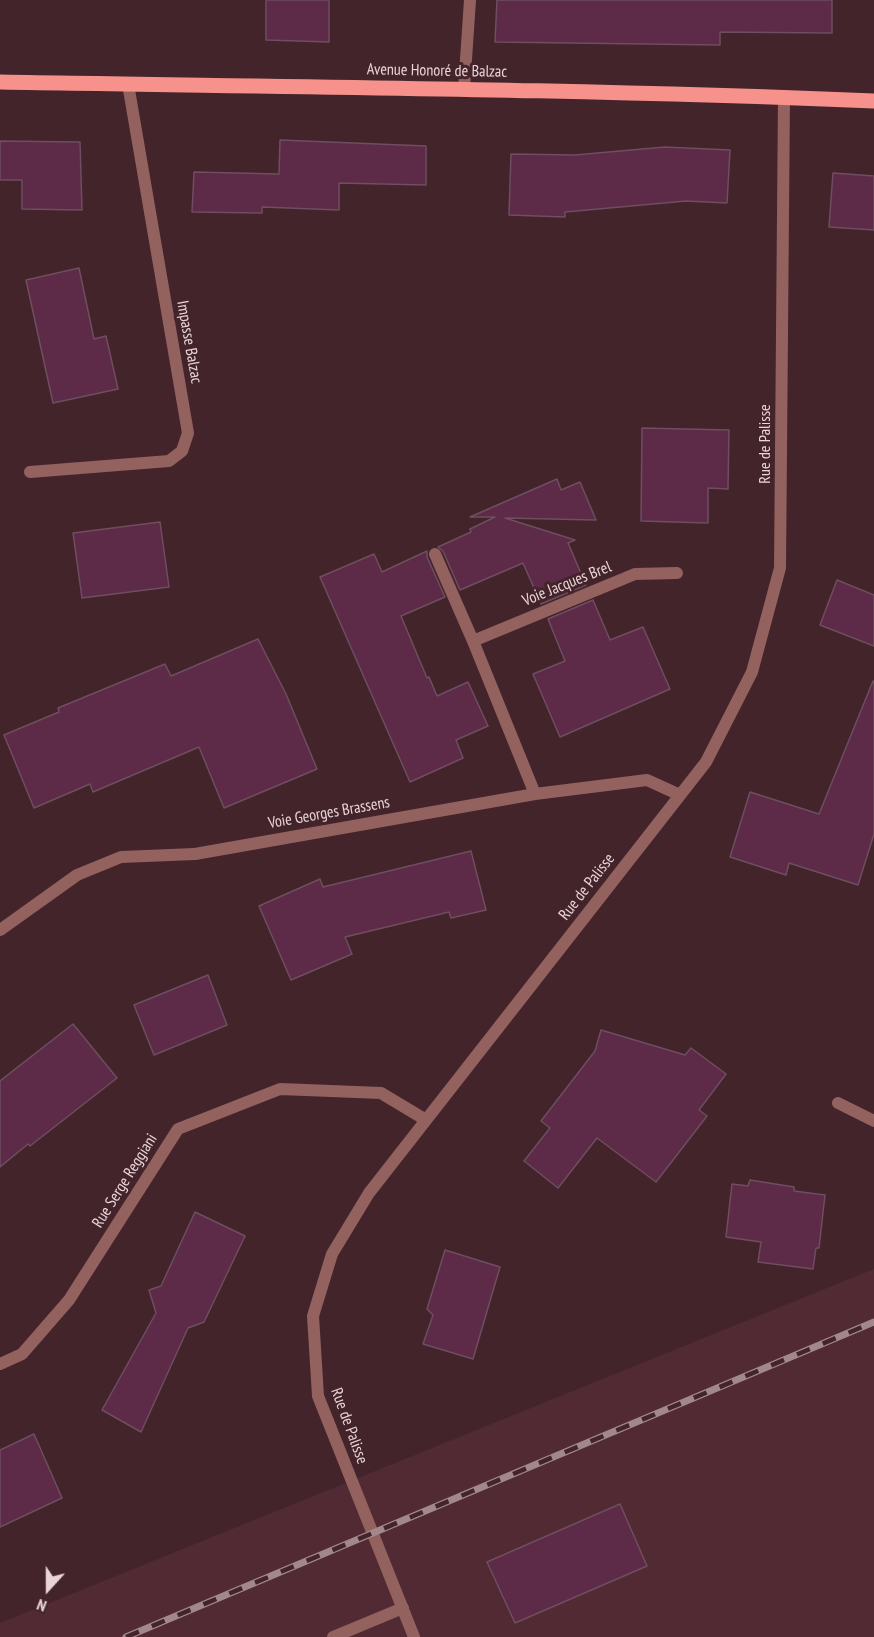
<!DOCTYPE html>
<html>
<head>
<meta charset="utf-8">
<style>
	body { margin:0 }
	#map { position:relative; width:874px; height:1637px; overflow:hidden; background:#43242b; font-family:"PT Sans Narrow",sans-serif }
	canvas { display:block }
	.north { position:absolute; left:18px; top:1559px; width:60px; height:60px; -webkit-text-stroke:4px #43242b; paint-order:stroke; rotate:201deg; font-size:16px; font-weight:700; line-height:24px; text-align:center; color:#ead4d8 }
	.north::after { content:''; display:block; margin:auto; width:21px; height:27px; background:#ead4d8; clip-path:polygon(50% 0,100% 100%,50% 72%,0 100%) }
</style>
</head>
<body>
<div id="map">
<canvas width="874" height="1637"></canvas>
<div class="north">N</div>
</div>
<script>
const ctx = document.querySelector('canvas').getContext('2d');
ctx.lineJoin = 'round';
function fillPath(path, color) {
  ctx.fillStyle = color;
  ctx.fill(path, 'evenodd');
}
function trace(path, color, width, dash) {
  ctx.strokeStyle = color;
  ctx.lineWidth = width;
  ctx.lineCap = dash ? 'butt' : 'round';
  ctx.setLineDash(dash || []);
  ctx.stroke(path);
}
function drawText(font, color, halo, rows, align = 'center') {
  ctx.font = font + ' "PT Sans Narrow",sans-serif';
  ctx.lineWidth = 6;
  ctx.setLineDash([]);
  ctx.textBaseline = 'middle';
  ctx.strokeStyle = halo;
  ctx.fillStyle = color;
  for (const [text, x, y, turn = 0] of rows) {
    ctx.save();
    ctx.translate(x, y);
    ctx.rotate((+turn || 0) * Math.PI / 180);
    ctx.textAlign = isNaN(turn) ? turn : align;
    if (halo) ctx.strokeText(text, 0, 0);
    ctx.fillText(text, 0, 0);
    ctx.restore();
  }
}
fillPath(new Path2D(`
	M874,1269v368h-874v-14z`), '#512a33');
const building = new Path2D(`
	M266,0h63v42l-63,-2z
	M497,0h335v33l-112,-1v13l-225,-3z
	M280,140l146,6v39l-87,-2v27l-77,-3v6l-70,-1 2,-40 85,2z
	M0,141l80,1 2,68 -60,-1v-29h-22z
	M665,147l65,3 -3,53 -41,-2 -121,11v5l-56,-2 2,-61 64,1z
	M833,173l41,3v54l-45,-3z
	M79,268l15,71 12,-3 12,53 -65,14 -27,-123z
	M642,428l87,2 -1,59 -20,-1v35l-67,-2z
	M557,479l4,11 19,-8 16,38 -91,-2 70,22 -7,3 18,42 -45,19 -18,-41 -63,27 -17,-39 -5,-4 33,-15 -1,-3 25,-12h-25z
	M160,522l9,65 -87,11 -9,-65z
	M427,551v6l18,40 -44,19 26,62 2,-1 8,19 31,-14 20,44 -32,14 7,18 -53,24 -90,-205 54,-23 8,18z
	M837,580l37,15v51l-54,-21z
	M593,600l17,40 33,-13 27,62 -110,48 -27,-63 32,-13 -17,-42z
	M258,639l28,55 31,75 -93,39 -25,-61 -106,45 -3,-8 -56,24 -30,-73 55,-23 -1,-4 107,-44 6,12z
	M873,681h1v153l-16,51 -69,-22 -3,12 -56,-18 20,-65 69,22z
	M471,851l15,59 -35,8 -2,-6 -104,25 7,17 -61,26 -32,-74 61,-27 3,8z
	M208,975l19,50 -73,30 -20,-50z
	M73,1024l44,54 -87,68 -2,-2 -28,23v-86z
	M601,1030l84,25 6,-7 35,26 -27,36 8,6 -51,66 -59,-44 -39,50 -34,-27 26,-33 -9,-7 54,-70z
	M750,1180l44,7v4l31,4 -6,53h-3l-3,21 -55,-7 3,-20 -35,-5 6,-53 16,2z
	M195,1212l50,24 -41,86 -16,6 -47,104 -39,-22 54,-97 -7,-23 12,-4z
	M445,1250l55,17 -27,92 -50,-15 10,-29 -6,-6z
	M34,1434l28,64 -62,29v-77z
	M620,1504l27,62 -132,57 -28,-61z`);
fillPath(building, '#5d2a48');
trace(building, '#6e4e5f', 1.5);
trace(new Path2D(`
	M0,930l77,-55 44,-18 74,-3
	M333,1637l70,-29`), '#93625e', 12);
trace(new Path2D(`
	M464,89l6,-89
	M30,472l139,-11 13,-10 6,-18 -60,-349
	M435,554l38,87 62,153
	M473,641l162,-67 42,-1
	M195,854l340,-60 112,-14 33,15
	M838,1103l36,18
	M0,1364l22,-10 47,-54 109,-171 102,-40 101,4 45,27
	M414,1637l-96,-241 -5,-80 19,-62 37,-61 337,-431 46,-90 28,-104 4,-471`), '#93625e', 12);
trace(new Path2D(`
	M0,82c291,5 583,7 874,19`), '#f6928b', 15);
const rail = new Path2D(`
	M126,1637l748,-315`);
trace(rail, '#a2888d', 7);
trace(rail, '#43242b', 4.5, [14]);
drawText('16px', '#ead4d8', '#43242b', [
	["Avenue Honoré de Balzac",437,71,1],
	["Impasse Balzac",189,342,80],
	["Rue de Palisse",765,444,-90],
	["Voie Jacques Brel",567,584,-22],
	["Voie Georges Brassens",329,813,-10],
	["Rue de Palisse",587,887,-52],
	["Rue Serge Reggiani",125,1181,-58],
	["Rue de Palisse",349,1426,70]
]);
</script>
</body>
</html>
